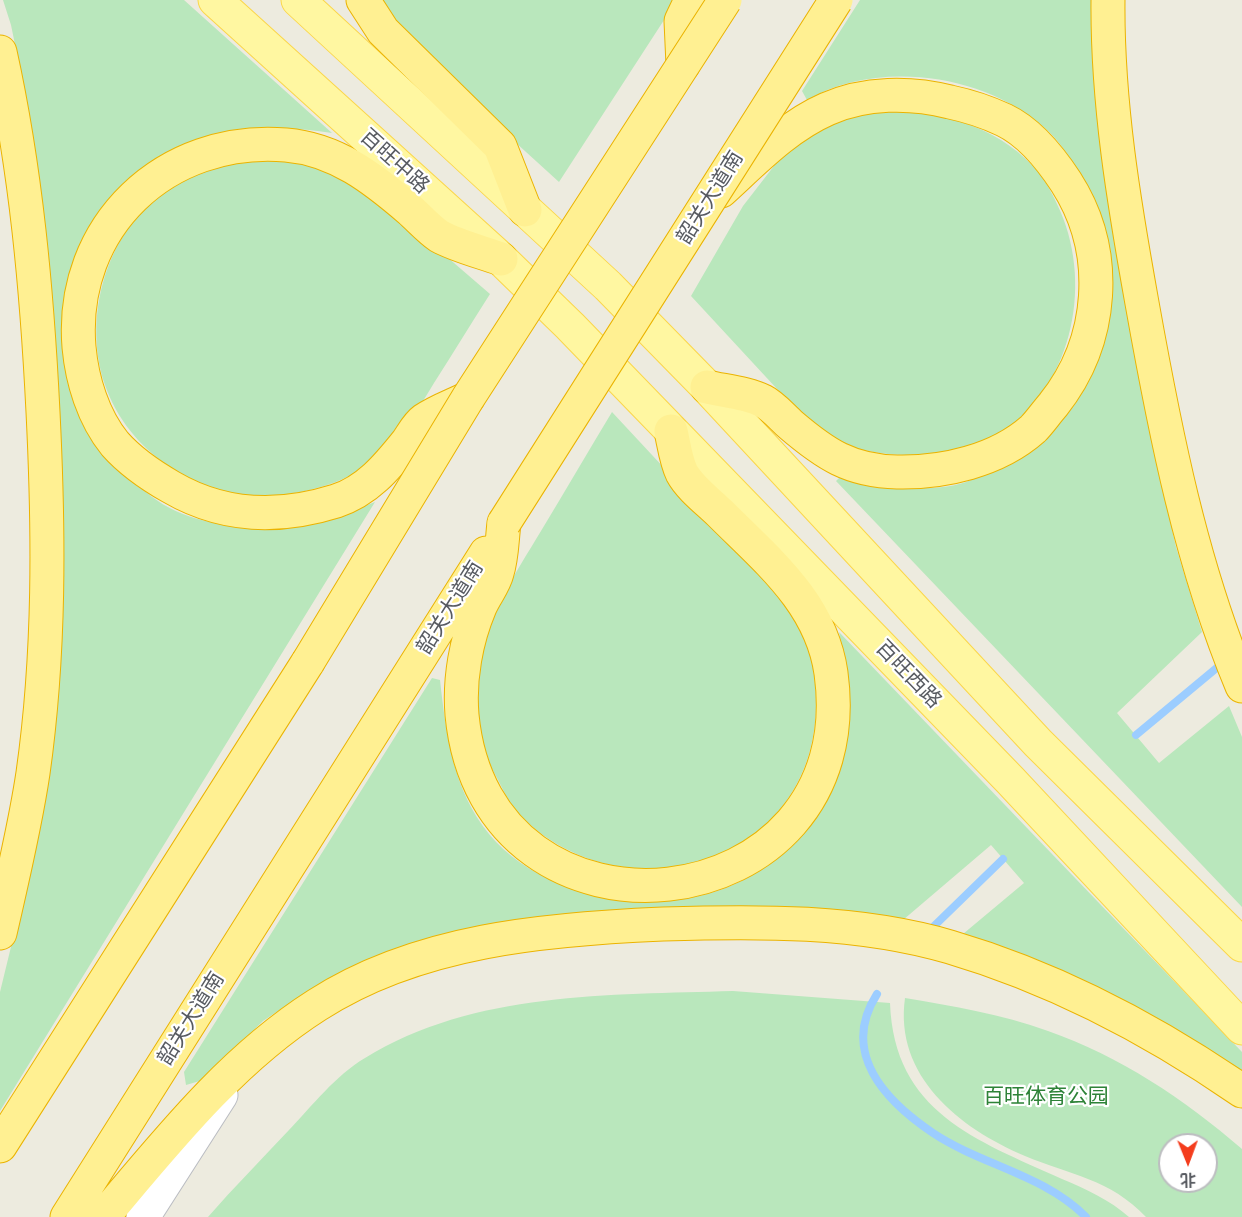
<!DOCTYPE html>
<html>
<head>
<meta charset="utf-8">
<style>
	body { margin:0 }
	#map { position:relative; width:1242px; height:1217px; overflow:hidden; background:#edebdf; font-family:Signika,"Noto Sans SC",sans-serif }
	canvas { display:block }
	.north { position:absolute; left:1158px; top:1133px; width:60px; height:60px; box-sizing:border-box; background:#fff; border:2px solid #bcbdc0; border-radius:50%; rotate:179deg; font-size:16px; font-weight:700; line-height:24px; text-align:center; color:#585b61 }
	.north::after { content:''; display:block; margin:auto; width:21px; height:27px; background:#f43d1d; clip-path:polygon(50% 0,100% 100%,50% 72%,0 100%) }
</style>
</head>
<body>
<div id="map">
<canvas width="1242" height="1217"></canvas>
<div class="north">北</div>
</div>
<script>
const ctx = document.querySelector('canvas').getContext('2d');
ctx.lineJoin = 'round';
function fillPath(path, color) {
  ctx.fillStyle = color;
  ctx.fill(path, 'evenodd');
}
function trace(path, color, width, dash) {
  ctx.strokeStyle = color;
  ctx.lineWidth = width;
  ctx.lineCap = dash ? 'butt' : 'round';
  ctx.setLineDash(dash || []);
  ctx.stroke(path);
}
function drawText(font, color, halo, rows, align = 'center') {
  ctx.font = font + ' Signika,"Noto Sans SC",sans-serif';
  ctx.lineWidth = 4.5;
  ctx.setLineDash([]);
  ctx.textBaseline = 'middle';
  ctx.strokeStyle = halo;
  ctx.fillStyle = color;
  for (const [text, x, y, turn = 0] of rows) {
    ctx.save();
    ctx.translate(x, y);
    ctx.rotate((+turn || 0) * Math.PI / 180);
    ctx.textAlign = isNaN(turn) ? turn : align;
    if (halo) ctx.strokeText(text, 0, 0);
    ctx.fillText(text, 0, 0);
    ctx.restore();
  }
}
fillPath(new Path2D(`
	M3,0h181l148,133c-88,-15 -187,8 -237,86 -8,12 -21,35 -20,49 0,10 5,22 7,31 6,24 11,47 17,71 7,29 13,76 24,101 3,8 16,16 23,21 59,51 163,37 229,10l-375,609v-119l28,-115 35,-270 -1,-114 -36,-395 -15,-73z
	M376,0h301l-118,182 -133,-121z
	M860,0h232l59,435 25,112 26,85 -85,81 42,50 70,-57 13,31v170l-406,-426 5,-5c42,6 95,23 136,1 30,-16 59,-41 87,-61l30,-213c-13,-28 -29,-59 -54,-79 -60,-51 -165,-64 -233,-24l-5,-9z
	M885,110c54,1 109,15 148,56 10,10 18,25 24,38 37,76 17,178 -53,228 -20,15 -54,19 -78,22 -31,3 -56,-1 -85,-10 -5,-1 -13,-2 -17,-5 -13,-7 -24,-25 -34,-36 -33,-36 -66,-71 -99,-107l52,-90 41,-53 34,-23 33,-15z
	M287,158l50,14 52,35 101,87c-19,30 -37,59 -56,89 -16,26 -33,56 -57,76 -26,20 -56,30 -88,35 -76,12 -158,-34 -184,-109 -25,-74 6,-167 76,-205 33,-18 70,-19 106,-22z
	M612,412l188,202c14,45 23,93 9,140 -37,124 -198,151 -286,64 -11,-10 -19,-26 -26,-40 -18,-32 -25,-78 -18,-115 11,-53 35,-87 62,-132 24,-40 47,-79 71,-119z
	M839,632l403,420v21c-85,-61 -180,-108 -279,-139l61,-51 -33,-38 -88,75 -288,-9 -52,3 -59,9 -193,66 -48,32 -60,59 -17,5 -2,-13 248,-394 8,2c6,54 13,110 49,154 58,70 186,88 263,41 35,-20 64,-54 80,-91 21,-48 16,-101 7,-152z
	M733,991l157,12c4,109 86,137 172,176 24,10 48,21 67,38h-921c26,-30 54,-58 81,-87 23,-24 47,-55 76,-72 109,-67 245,-63 368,-67z
	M905,998c48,8 96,16 143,33 72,25 136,68 194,118v68h-96c-36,-38 -75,-42 -121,-61 -66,-28 -131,-80 -120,-158zM1170,1145h36v36h-36z`), '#b9e7bc');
trace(new Path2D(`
	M1136,735l83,-69
	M931,929l72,-70
	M877,994c-37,58 7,106 56,139 48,32 112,42 153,84`), '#9ccdff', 8);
const tertiary = new Path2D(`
	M143,1217l78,-122`);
const primary = new Path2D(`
	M215,0l286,259 69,67 440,454 232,248
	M298,0l310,286 99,101 331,356 204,202`);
const trunk = new Path2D(`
	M363,0l20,31 117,115 25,64
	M1108,0c-1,102 16,203 34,303 23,129 49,261 100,383
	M0,52c26,118 37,239 43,360 6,121 7,241 -10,361 -8,54 -21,107 -33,160
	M683,65l-2,-44 10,-21
	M707,387c17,4 41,6 56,14 10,5 19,16 28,24 34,29 59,46 106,47 46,1 100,-11 136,-43 7,-7 13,-16 20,-24 51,-64 58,-153 13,-223 -15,-23 -37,-50 -62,-62 -17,-8 -35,-14 -54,-18 -39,-10 -85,-10 -123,7 -41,18 -73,52 -106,82
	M468,398c-14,7 -31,13 -44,22 -7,5 -12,15 -17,22 -20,25 -40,49 -71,59 -57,18 -112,17 -165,-14 -21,-12 -40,-25 -56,-43 -22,-27 -33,-64 -36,-97 -10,-121 87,-212 207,-202 50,4 88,34 124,65 9,8 19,19 29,26 18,10 43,16 62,23
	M504,523c-2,16 -2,35 -7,50 -3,12 -12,22 -17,34 -14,33 -21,72 -18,108 24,253 404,212 369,-42 -10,-70 -63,-112 -111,-160 -11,-11 -30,-25 -38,-40 -6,-12 -8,-29 -11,-42
	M0,1146l308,-484
	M67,1217l419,-664
	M103,1217c64,-76 129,-158 214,-212 101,-65 229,-76 346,-81 94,-3 195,-4 287,23 105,31 202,82 292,144`);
trace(tertiary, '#babcc2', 35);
trace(primary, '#fbd64a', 35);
trace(trunk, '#ebb300', 35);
trace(tertiary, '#fff', 33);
trace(primary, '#fff7a1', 33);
trace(trunk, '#fff092', 33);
const trunkBridge = new Path2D(`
	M504,523l332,-523
	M308,662l160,-264 257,-398`);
trace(trunkBridge, '#ebb300', 35, []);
trace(trunkBridge, '#fff092', 33);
drawText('21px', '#585b61', '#fff', [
	["百旺中路",394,162,42],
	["韶关大道南",711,198,-58],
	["韶关大道南",451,608,-58],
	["百旺西路",908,675,46],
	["韶关大道南",192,1019,-58]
]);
drawText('21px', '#2e8338', '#fff', [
	["百旺体育公园",1046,1097]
]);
</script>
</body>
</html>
